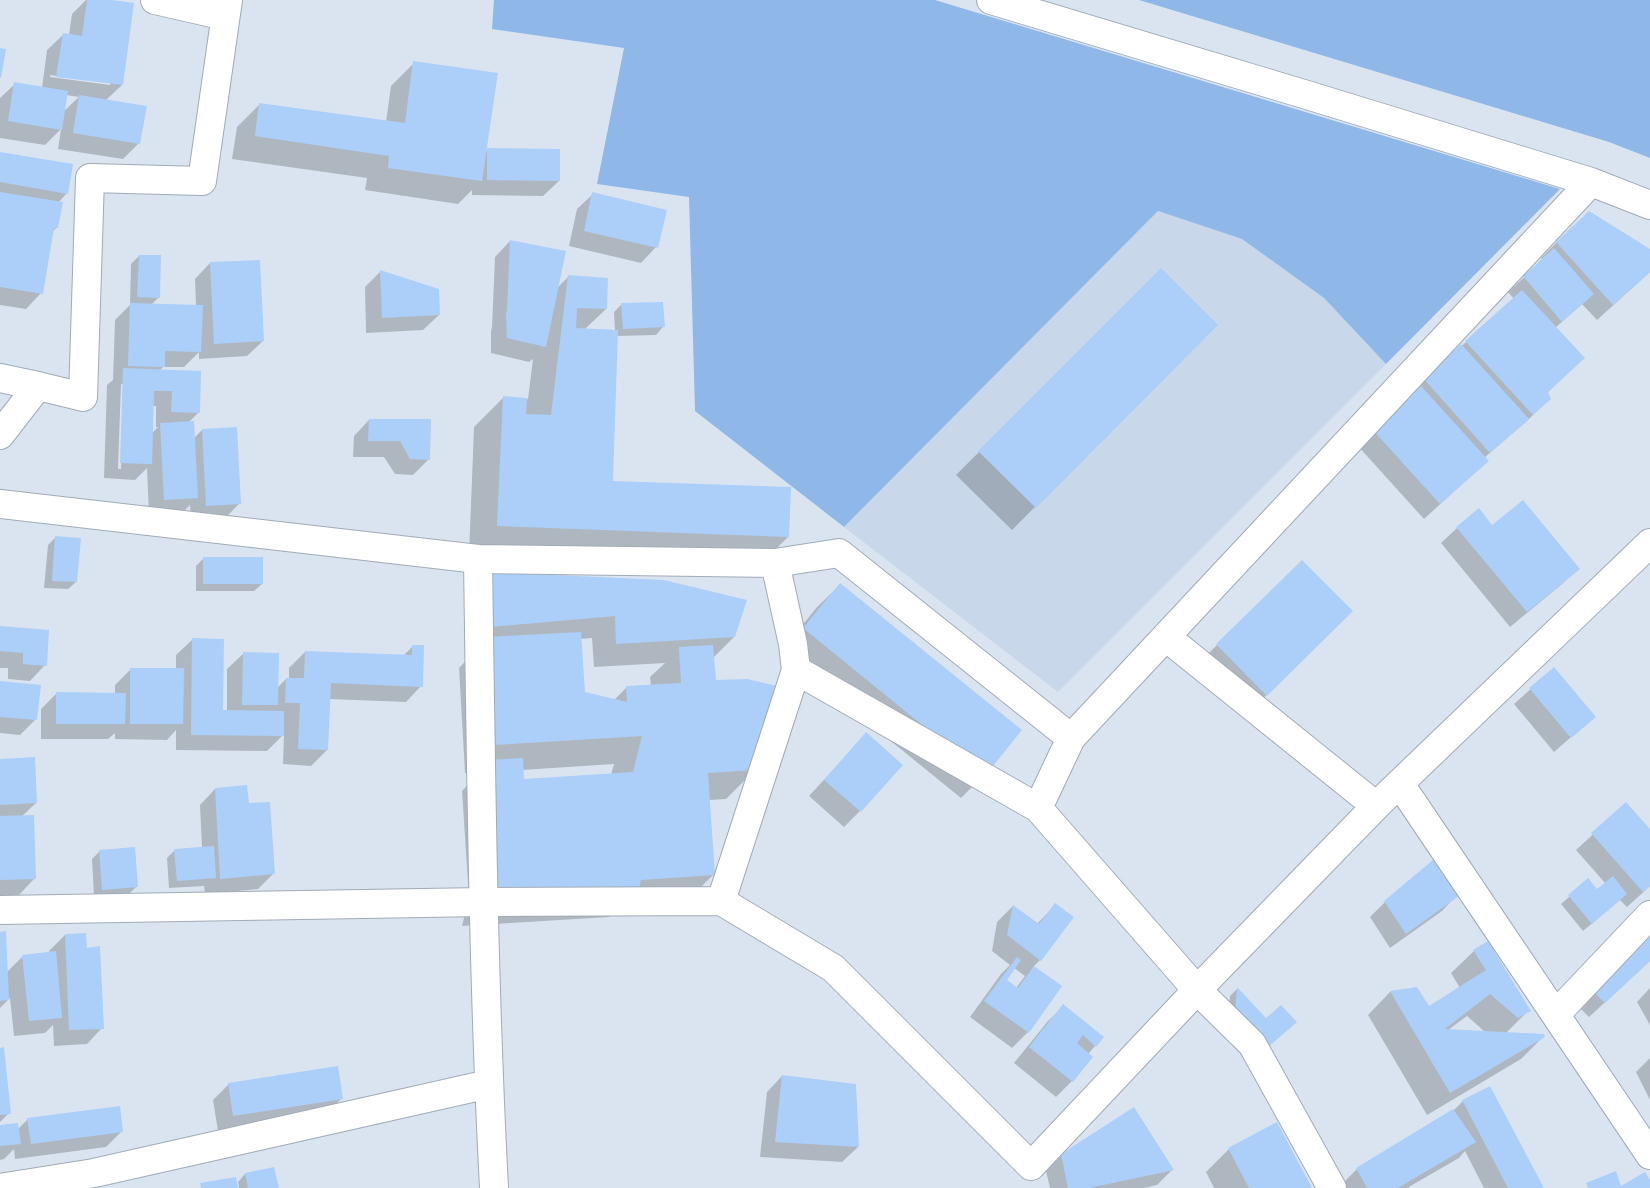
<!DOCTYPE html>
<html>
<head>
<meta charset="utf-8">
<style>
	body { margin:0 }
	canvas { display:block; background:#dae4f0 }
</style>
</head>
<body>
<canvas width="1650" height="1188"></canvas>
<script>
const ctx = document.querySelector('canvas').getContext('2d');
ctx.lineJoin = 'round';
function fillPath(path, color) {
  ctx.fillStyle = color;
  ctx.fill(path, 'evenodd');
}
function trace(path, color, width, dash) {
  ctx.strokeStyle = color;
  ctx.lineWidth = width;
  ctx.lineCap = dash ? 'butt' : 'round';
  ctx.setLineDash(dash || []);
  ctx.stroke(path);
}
fillPath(new Path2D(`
	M1158,211l84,28 82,59 62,66 -328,328 -214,-165z`), '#c8d7e9');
fillPath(new Path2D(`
	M494,0h441l625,189 -174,175 -62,-66 -82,-59 -84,-28 -314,316 -149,-116 -6,-214 -92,-13 27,-136 -132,-19z
	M1139,0h511v158l-41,-16z`), '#8fb8e8');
fillPath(new Path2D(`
	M86,0h17l30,4 -11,81 -16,15 33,43 -16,16 -65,-10 3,-20 -16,16 -45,-7v-40l15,-14 27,4 5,-38 16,-15h6l3,-21zM50,75l60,8v2l-60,-8zM66,95l13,2 -16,15z
	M414,63l71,89 3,-2 71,31 -16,15 -71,-1v-5l-14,14 -93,-14 2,-12 -135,-19 5,-32 23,-23 126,18 5,-36z
	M0,154l67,39 -9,10 -1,24 -6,6 -10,60 -15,16 -26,-4z
	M593,194l63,53 -15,16 -72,-17 8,-37z
	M510,241l47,47 11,-11 38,32 -21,20 30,2 -1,-19 8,-8 41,23 -7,8 -39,1 -6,146 177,55 -29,29 -290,-11 5,-128 29,-29 25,1 5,-40 -4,3 -38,-9v-22l1,-4 3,-70z
	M1557,242l93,9v21l-53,48 -15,-16 -27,24 28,30 -36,35 3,5 -23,23 -43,37 -13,18 -47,43 -67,-74 51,-51 106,-95 -6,-7 35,-32 -2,-2z
	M139,256l20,41 -8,8 45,1 -1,-27 15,-16 53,78 -16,15 -48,3v-7l-15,15h-21l-4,4 40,41 -11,11 6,15 8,-8 38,73 -16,16 -33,2 -1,-16 -9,9 -32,1 -2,-47 -12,12 -31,-2 3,-93 6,-5 2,-60 15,-15 1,-41zM121,384h2l-2,85h-3zM152,406h4v21h2l-7,7z
	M1161,270l55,55 -204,205 -56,-55z
	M380,272l59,43 -16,15 -57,3 -1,-46z
	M369,420l60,39 -16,16 -18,-1 -11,-17h-31l1,-21z
	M1492,527l86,42 -16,15 -52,43 -69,-84 16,-15z
	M56,537l20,45 -8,7 -24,-1 4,-43z
	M204,558l58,26 -8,7h-58v-25z
	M491,573l243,64 -21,21 2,24 40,88 -29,29 -17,1 4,75 -29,29 -67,4 -8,9 -147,9 7,-28 -7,-107 18,-19 -15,1 -6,-105 19,-20zM592,638l2,29 71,-4 -15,14 1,9 -25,2 -12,12 -30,-7 -4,-54zM614,764l-3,11 -88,5 -1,-10z
	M840,585l144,190 -23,23 -180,-146 36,-45z
	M1351,611l-108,107 -49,-50 23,-23z
	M0,628l45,37 -15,16 -22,-2v-11h-8z
	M192,640l29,71 6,1v-43l16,-15 34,34 9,-9h3v-11l16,-16 98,4 10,-10 8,40 -15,16 -77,-3 -2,51 -16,16 -28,-2 1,-30 -17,17 -91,-1v-20l-9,10 -52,-1v-6l-7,6h-67v-30l16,-16 58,1v-9l16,-16h45v-14z
	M1553,669l41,48 -40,35 -40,-48z
	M0,682l36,37 -16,16 -20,-2z
	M866,734l-6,77 -16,16 -35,-31z
	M0,760l36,43 -15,14 13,62 -15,16h-19z
	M215,789l33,16 26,68 -16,16 -53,5 -1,-8 -35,2 -2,-30 8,-8 27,-2 -2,-43z
	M1626,804l24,26v56l-23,21 -7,-7 -37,31 -22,-27 27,-24 9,11 9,-7 -30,-34z
	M99,852l37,35 -7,7 -35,3 -2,-38z
	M1457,895l-15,16 -52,37 -20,-31 15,-15z
	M1055,905l-15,55 -7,7 28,20 -33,45 -16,16 -42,-31 31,-43 9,-9 -18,-14 5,-29 16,-16 24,18zM1014,968l11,8 -9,12 -11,-8z
	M0,933l7,39 16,-16 27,-3 -1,-2 16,-16 21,14 16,79 -15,16 -33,2 -1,-21 -8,8 -31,3 -4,-38 -10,10z
	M1650,939v22l-61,56 -9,-9z
	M1474,951l55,59 -23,23 38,3 -23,23 -94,56 -59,-100 22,-23 27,-3 11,18 32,-19 -9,-15zM1467,1016l18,16 -37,-2z
	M1650,988v37l-13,-23z
	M1237,989l29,31 29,2 -67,-1 2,-25z
	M1064,1006l31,40 -7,8 -16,27 -16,16 -42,-34 34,-42z
	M0,1049l9,64 -9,9z
	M1650,1058v42l-14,-28z
	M782,1076l76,71 -16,15 -82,-5 7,-65z
	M229,1084l112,15 -15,15 -108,17 -5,-31z
	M1463,1101l79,87h-58l-19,-37 -6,7 -52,30h-64l-2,-3 16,-16 96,-58z
	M28,1119l94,12 -16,16 -91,12 -1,-10 -10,10 -4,1v-34l18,3z
	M1277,1124l34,64h-97l-8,-16 23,-23z
	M1062,1155l110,15 -15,15 -13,3h-94l-4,-17z
	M245,1174l33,14h-39l-1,-6z`), '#0003');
fillPath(new Path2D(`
	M87,0h25l22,3 -11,82 -67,-8 7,-44 19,3z
	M0,48l6,1 -5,29h-1z
	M413,61l85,12 -16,108 -94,-13 1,-12 -134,-20 4,-33 146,20z
	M14,82l54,9 -6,39 -54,-9z
	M79,95l68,11 -7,38 -67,-11z
	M487,148l73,1v32l-73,-1z
	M0,152l73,12 -5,30 -68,-12z
	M0,192l63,10 -5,26h-4l-11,66 -43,-7z
	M592,192l75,18 -9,38 -74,-17z
	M1589,211l61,38v23l-37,33 -57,-63z
	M510,240l56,11 -20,96 -39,-9 -1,-23 1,-5z
	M1554,248l40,46 -32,28 -39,-46z
	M139,255h22l-1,43 -23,-1z
	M260,260l4,81 -50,3 -4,-82z
	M1161,268l57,57 -182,183 -58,-57z
	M380,270l59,19 1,26 -58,3z
	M568,275l40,3 -1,31 -30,-1 -1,20 42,2 -5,151 178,6 -2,50 -292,-11 6,-130 24,2 -1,16 25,1z
	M1522,290l63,68 -37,34 3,7 -18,16 -68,-74z
	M663,302l2,25 -42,2 -2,-26z
	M130,303l73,2 -2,47 -36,-1v16l-37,-1z
	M1461,344l68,75 -39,34 -67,-75z
	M123,368l78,3 -1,42 -29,-1 1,-21h-18l-2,73 -32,-1z
	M1420,385l69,76 -49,43 -68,-75z
	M369,419h62l-1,41 -20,-1 -10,-18h-32z
	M194,421l4,77 -34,2 -4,-77z
	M237,427l4,77 -35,2 -4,-77z
	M1523,500l57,69 -53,43 -71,-85 23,-19 13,17z
	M55,536l26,2 -4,44 -25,-1z
	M203,557h60v27h-60z
	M1302,560l51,51 -86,85 -51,-52z
	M490,572l174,8 83,20 -12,37 -119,7 -1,-28 -125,11z
	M840,583l182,147 -37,46 -182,-148z
	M0,626l49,4 -2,36 -24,-2v-11l-23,-2z
	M581,632l4,60 42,10 -1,-16 55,-3 -2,-36 34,-2 3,35 31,-1 30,7 -21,84 -48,3 7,102 -74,5 -2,8 -149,9 7,-29 -6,-108 32,-2 1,21 109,-7 9,-36 -148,9 -7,-108z
	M192,638l32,1 -1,71 61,1v25l-93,-1z
	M412,645h12l-1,42 -92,-4 -3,67 -30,-1 2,-46h-15l1,-25h18l1,-27 107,4z
	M243,652l36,1 -1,52h-36z
	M1554,667l42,50 -25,21 -42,-50z
	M130,668h54l-1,56h-53z
	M0,681l41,4 -4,35 -37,-3z
	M56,692l70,1 -1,31h-69z
	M866,732l37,33 -42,47 -37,-32z
	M35,757l2,46 -37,2v-46z
	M247,785l2,18 21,-1 5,72 -55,5 -5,-91z
	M1626,802l24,27v57l-7,6 -52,-59z
	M34,815l2,64 -36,1v-64z
	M214,846l2,32 -39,3 -3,-32z
	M135,847l3,40 -36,3 -3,-40z
	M1433,860l26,36 -53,38 -22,-33z
	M1613,876l14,18 -35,30 -24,-29 20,-17 9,11z
	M1055,903l19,14 -33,44 -34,-26 6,-30 26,19z
	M6,931l3,69 -9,1v-69z
	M86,933l1,15 13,-2 4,83 -35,1 -4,-96z
	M1650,937v24l-45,42 -11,-11z
	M1488,941l43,70 -13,7 -28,-24 -45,35 99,5 1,3 -95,56 -60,-102 27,-4 12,19 57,-36 -13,-20z
	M56,951l6,67 -33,3 -7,-66z
	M1017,957l4,3 -14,20 11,8 16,-22 28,20 -33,47 -45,-32z
	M1237,987l29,31 15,-13 16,17 -30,26 -32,-35z
	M1063,1004l41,33 -8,10 -13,-12 -6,8 16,14 -20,25 -44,-35z
	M4,1047l7,67 -11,1v-67z
	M338,1066l5,33 -110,17 -5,-33z
	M782,1075l74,9 3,63 -84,-5z
	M1490,1086l54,102h-36l-46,-88z
	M120,1106l3,26 -92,12 -4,-26z
	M1134,1107l40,63 -85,18h-21l-7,-34z
	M1453,1109l23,33 -78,46h-31l-11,-20z
	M1277,1122l35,66h-63l-21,-40z
	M18,1123l3,21 -21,2v-21z
	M274,1167l5,21h-31l-3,-15z
	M1616,1171l5,15 24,-14 5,8v8h-62l-2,-5z
	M236,1177l2,11h-37l-1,-5z`), '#accff9');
const street = new Path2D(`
	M155,0l70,16
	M991,0l316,95 284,87 59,23
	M0,378l38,8
	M0,435l38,-49 45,11 7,-219 112,3 26,-181
	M0,504l478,55 297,4 18,81 3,26 242,138 159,182 55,54 80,144
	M478,559c3,210 5,419 16,629
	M775,563l64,-10 232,185
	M1166,637l210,169
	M1400,784l250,371
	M1038,808l33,-70 520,-556
	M721,901l112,67 198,198 166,-176 179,-184 274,-263
	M0,910l483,-8 238,-1 75,-231
	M1556,1014l94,-99
	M0,1188l94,-15 395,-89`);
trace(street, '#a1abb6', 30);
trace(street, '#fff', 28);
</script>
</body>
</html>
